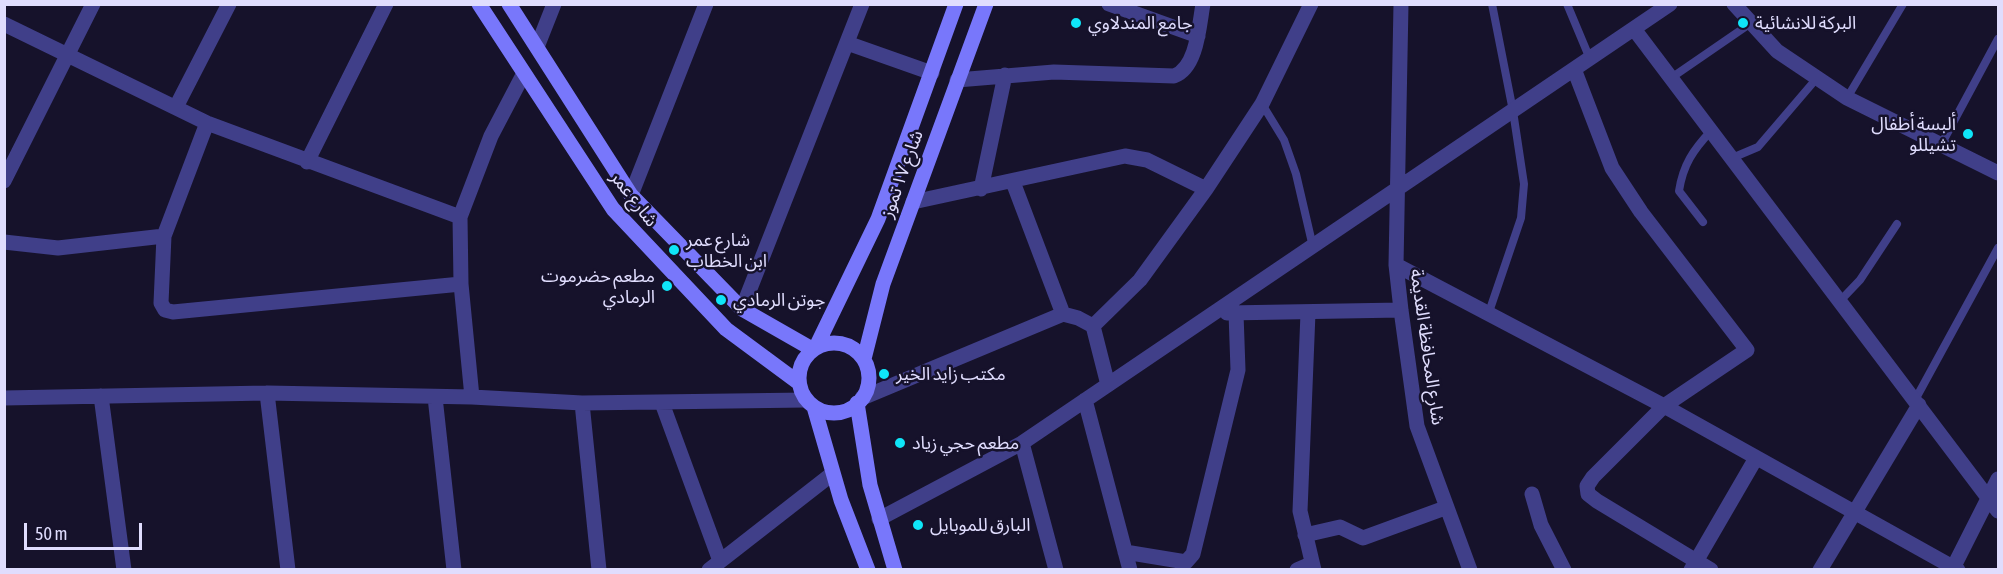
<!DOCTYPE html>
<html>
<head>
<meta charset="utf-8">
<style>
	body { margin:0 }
	#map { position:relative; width:2003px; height:574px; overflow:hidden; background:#16122b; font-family:"Asap Condensed",sans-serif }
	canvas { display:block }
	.frame { position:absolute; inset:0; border:6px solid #e0ddfe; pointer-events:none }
	.scale { position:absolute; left:24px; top:523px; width:118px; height:27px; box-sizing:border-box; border:3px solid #e0ddfe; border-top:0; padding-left:8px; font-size:18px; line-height:21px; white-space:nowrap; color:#e0ddfe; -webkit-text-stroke:4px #16122b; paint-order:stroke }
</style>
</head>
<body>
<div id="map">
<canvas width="2003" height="574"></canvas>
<div class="frame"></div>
<div class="scale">50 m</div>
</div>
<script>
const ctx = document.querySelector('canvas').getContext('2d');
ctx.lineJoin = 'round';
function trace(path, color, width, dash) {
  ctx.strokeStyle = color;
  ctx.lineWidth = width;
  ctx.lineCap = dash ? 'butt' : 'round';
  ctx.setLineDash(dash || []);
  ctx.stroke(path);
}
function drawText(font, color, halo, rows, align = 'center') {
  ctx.font = font + ' "Asap Condensed","Noto Sans Arabic",sans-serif';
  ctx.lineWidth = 5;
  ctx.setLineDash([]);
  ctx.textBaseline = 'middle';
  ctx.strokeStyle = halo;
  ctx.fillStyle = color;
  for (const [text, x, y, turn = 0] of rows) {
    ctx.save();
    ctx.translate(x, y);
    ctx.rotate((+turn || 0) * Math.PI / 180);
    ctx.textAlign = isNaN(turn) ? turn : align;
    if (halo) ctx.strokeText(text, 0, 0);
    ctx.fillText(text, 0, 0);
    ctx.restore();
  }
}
trace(new Path2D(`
	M1567,4l23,55
	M1671,78l80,-55
	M1847,98l56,-94
	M1262,104l22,36 12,34 17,73
	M1941,145l57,-106
	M1732,158l26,-11 59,-69
	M1703,222l-24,-31c4,-26 14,-41 32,-60
	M1840,301l20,-21 37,-56
	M1488,315l33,-97 3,-34 -11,-73 -21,-107
	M1915,400l83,-152`), '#403f89', 8);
trace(new Path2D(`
	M1109,4l89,32
	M1401,4l-5,261 5,45 16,116 53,144
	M1734,4l43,47 70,47 151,75
	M4,24l203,99 253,94
	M1634,29l364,482
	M847,43l85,30
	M537,47l17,-43
	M1574,69l38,99 29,44 106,138 -83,56 -71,71 -6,9 1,8 9,7 114,69
	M957,80l97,-8 120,4c23,-8 25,-50 29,-72
	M176,107l53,-103
	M207,123l-43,113 -3,67 4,7 8,2 288,-28
	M307,162l79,-158
	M4,181l89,-177
	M1013,182l50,132
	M981,189l24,-114
	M631,195l75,-191
	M913,202l212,-46 22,4 59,29
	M4,242l54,6 106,-12
	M1396,265l268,141 294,164
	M742,309l120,-305
	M1227,313l174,-3
	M1308,313l-8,198 14,59
	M1093,326l15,59
	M267,393l21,177
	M101,396l23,174
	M435,397l19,173
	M472,397l-11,-113 -1,-67 31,-81 32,-61
	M4,398l263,-5 205,4 110,6 224,-3
	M862,398l201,-84 15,4 15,8 47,-46 66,-91 56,-85 49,-100
	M1085,400l45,170
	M582,403l17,167
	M662,403l58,158
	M1022,443l34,127
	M1532,494l9,31 23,45
	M879,519l143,-76 648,-439
	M1305,535l35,-8 23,11 82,-30
	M1125,552l61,10 7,-8 45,-184 -2,-57
	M709,570l123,-96
	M1297,570l14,-6
	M1691,570l65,-112
	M1820,570l99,-165
	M1952,570l46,-91`), '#403f89', 15);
trace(new Path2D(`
	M479,4l134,205 113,120 73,54
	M509,4l122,191 111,114 70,40
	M799 378a35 35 0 1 1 70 0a35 35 0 1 1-70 0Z
	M816,347l62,-128 78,-215
	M864,359l19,-75 103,-280
	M857,403l13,82 25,85
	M814,407l27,93 27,70`), '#7877fb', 15);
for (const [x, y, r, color] of [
	[1076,23,6,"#0fe5f8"],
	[1743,23,6,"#0fe5f8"],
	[1968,134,6,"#0fe5f8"],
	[674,250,6,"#0fe5f8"],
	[667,286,6,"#0fe5f8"],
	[721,300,6,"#0fe5f8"],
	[884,374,6,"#0fe5f8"],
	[900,443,6,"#0fe5f8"],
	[918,525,6,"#0fe5f8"]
]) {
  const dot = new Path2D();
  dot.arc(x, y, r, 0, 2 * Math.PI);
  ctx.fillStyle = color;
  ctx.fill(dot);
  trace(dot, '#16122b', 2);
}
drawText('18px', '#e0ddfe', '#16122b', [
	["جامع المندلاوي",1088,23],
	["البركة للانشائية",1755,23],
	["ألبسة أطفال",1956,124,"right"],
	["تشيللو",1956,145,"right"],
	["شارع عمر",686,240],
	["ابن الخطاب",686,261],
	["مطعم حضرموت",655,276,"right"],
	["الرمادي",655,297,"right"],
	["جوتن الرمادي",733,300],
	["مكتب زايد الخير",896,374],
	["مطعم حجي زياد",912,443],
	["البارق للموبايل",930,525]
], 'left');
drawText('18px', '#e0ddfe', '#16122b', [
	["شارع ١٧ تموز",902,174,-70],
	["شارع عمر",634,199,52],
	["شارع المحافظة القديمة",1427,347,82]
]);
</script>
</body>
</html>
